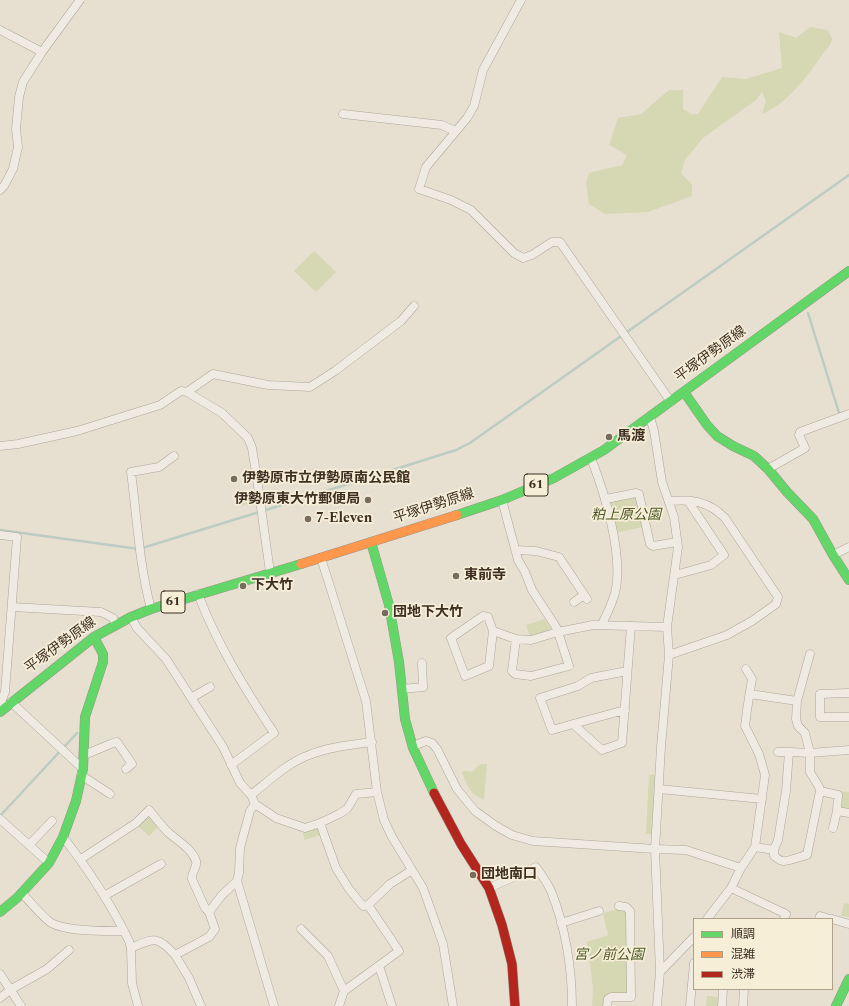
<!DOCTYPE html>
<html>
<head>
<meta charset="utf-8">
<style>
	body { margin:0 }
	#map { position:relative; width:849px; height:1006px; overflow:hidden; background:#e7e0d1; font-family:Spectral,"Noto Sans JP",serif }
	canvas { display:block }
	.legend { position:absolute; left:693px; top:918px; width:140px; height:72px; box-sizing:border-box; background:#f7eed8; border:1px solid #ada18e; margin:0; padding:5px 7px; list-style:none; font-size:12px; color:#3d2e20 }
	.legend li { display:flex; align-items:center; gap:8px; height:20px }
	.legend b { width:20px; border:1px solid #ada18e }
</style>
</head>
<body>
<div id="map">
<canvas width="849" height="1006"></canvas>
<ul class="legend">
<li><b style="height:5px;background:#63d668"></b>順調</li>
<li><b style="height:5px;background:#ff974d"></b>混雑</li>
<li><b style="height:5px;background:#b3261e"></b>渋滞</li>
</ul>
</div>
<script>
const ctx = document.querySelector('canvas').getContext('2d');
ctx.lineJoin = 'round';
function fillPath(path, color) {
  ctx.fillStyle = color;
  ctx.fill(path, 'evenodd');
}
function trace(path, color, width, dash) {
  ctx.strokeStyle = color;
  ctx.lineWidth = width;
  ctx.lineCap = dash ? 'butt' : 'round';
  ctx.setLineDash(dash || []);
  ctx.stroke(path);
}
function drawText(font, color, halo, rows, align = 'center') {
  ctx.font = font + ' Spectral,"Noto Sans JP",serif';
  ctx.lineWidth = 3.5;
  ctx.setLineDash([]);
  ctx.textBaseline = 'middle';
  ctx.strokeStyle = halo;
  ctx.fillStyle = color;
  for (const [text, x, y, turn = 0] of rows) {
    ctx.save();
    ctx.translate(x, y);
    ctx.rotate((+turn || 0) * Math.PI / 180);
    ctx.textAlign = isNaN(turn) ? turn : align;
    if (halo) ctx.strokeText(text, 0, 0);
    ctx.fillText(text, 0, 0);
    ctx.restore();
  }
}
fillPath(new Path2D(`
	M810,27l18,3 4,9 -2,6c-19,24 -38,57 -68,69l4,-13 -4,-9 -6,8 -53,38 -18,22 -4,13 11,12v11l-44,16 -43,2 -16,-10 -3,-21 3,-10 33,-8 5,-10 -18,-10 9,-27 23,-4 28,-24h14v19l8,5h7l24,-37 24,2 36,-11 -3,-36 17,6z
	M314,251l22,21 -20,20 -22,-21z
	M251,494l3,8 -13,4 -2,-8z
	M635,496l3,3 5,28 -28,6 -6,-29 2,-3z
	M544,619l7,10 -1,2 -20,6 -4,-12z
	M482,764h5l-3,36c-15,-7 -16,-13 -22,-28l3,-1 7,1 6,-6z
	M658,774l-4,60h-8l3,-59z
	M840,791l9,1v19l-11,-4z
	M148,815l12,10 -11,11 -12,-11z
	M316,827l3,1 2,7 -17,5 -1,-9z
	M844,903l5,1v13l-8,-1z
	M622,908l6,3 1,85h-20l-4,10h-13l1,-18 -6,-46 21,-7 -5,-22z
	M707,996l12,1v9h-13z`), '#d6d7b3');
trace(new Path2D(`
	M808,313l32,103
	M0,530l139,19 130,-40 187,-59 14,-7 379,-268
	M0,816l77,-83`), '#bcccc2', 2.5);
const street = new Path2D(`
	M521,0l-38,70 -9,36 -7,12 -41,49 -7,22 32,11 20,10 43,43 9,5 9,-3 20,-13h8l111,160
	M0,30l42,22
	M343,114l99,11 13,6
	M0,190l4,-4 9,-17 5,-22 -2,-18 3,-32 4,-15 19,-30 38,-52
	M187,392l26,-18 55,11 42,2 25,-16 66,-50 13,-15
	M650,417l4,14 8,51 12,35 4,30 -11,80 2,28 -8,92 -6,102 5,123 -3,34
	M0,446l18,-2 59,-13 83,-26 21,-14 6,1 35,21 26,25 4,10 5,31 13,93
	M591,458c14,36 33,98 24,135 -3,11 -8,21 -13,31
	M768,469l37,-21 -6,-13 1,-3 49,-18
	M606,499l30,-6 3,1 11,50 3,2 24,-4
	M502,500l16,60 7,12 7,18 24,37 2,5 -27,8 -15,-1
	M669,501c23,-2 39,0 56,17l53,79 -2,7 -24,17 -25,14 -58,20
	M0,535l17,2 -12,155 -4,10 5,5
	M516,550l20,1 23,6 28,42
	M833,555l16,-8
	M321,558l45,143 11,91 7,28 8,17 31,51 20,56 10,62
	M675,575l36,-10 13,-10 -36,-54
	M198,594c19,50 47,95 76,139l-43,32
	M574,602l10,-7
	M12,607l89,5 12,6 3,7
	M151,609c-12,-45 -14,-92 -20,-137l28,-5 15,-11
	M131,617l6,11 29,31 57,88 17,36 11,12 4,9 21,14 29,10 15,-5 19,-9 8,-5 9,-15 21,-2
	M493,631l-4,35 -24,10 -14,-38 32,-22 5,1 5,14 23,8 -4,32 3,3 16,2 38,-10 -11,-34 35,-7 74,2
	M810,654l-13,47 -1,18 2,7 7,7 5,20v19l9,15 1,4 18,4 -1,16 12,2
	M627,671l-36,7 -13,8 -38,12 12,32 21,-6 29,26 20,-7 9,-117
	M402,689l21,-2 -1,-24
	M849,693l-29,1v23h29
	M750,694l47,7
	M191,698l19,-11
	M11,702l72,67
	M573,724l52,-14
	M413,748l5,-4 8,-3 6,2 5,6 20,40 18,22 21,15 16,9 21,6 122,8 31,1 55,18
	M778,752h11l-3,39 -8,49 -4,10v6c3,2 6,5 9,5 4,1 19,-5 24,-6l13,-64
	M789,752l21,1 39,-3
	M84,755l29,-12 4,-1 15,22 -6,5
	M81,775l29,19
	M659,789l103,10
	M251,795c18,-14 36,-32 58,-40 20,-8 42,-10 63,-13
	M0,819l49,44
	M320,823l16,45 13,21 14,17 5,-1 22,-21 22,-14
	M833,828l4,-17
	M63,837c25,32 48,67 66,104l2,7 1,35 6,23
	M29,845l23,-24
	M755,847l19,3
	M81,859l55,-36 13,-13c7,8 13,17 21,24 8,7 22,15 26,27 2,6 -5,11 -4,18l13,29 4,4
	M237,881l37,125
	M489,888l47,-21c5,7 11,15 15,24 14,35 21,77 21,115
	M731,888l55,26 -2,5
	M22,893c9,10 18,21 28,29 14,10 57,9 74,9
	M104,896l57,-32
	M707,919l24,-31 10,-20 14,-21 10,-72 -6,-21 -14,-28 2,-16 5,-31 -6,-10
	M819,919l1,-3 10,3
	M832,919l17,5
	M561,923l38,-12
	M301,929l27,27 16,35
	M131,948c23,-10 26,-13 44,7l34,-18 6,-8 -6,-17 13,-17 15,-14 2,-8 1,-25 10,-37 5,-7
	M175,955l14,23 12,28
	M379,966l13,40
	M660,972l34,-35
	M0,974l21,32
	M0,998l10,-8 37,-21 22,-19
	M339,1006l5,-15 55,-40 -31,-46
	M607,1006l1,-7 3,-2h20l-1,-86 -4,-4 -7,-1
	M690,1006l4,-43
	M722,1006l1,-17
	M743,1006l1,-17`);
const fast = new Path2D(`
	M684,392l23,33 10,11 16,10 21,10 14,13 19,23 26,27 20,36 16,25
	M457,515l45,-15 52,-22 50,-28 245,-179
	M371,542l18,63 10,57 6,57 8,29 21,45
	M0,712l94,-75 37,-20 20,-8 150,-45
	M0,912l17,-14 32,-35 14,-26 13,-36 7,-32 2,-52 18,-55v-8l-9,-17
	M836,1006l13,-27`);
const slow = new Path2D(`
	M301,564l156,-49`);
const jam = new Path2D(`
	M434,793l27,51 28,44 13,37 10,39 3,42`);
trace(street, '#ada599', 9);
trace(fast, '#9c958a', 10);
trace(slow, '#9c958a', 10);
trace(jam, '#9c958a', 10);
trace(street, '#efebe3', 8);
trace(fast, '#63d668', 9);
trace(slow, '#ff974d', 9);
trace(jam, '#b3261e', 9);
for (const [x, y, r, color] of [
	[609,437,4,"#786c5e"],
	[234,479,4,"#786c5e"],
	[368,500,4,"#786c5e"],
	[308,519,4,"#786c5e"],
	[456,576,4,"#786c5e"],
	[243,586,4,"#786c5e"],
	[385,613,4,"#786c5e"],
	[473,875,4,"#786c5e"]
]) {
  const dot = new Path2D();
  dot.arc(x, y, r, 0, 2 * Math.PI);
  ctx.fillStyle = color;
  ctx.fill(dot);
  trace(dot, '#f7eed8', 1.5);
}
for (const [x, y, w] of [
	[536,485,24],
	[173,602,24]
]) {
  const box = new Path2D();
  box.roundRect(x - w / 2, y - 11, w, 22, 3);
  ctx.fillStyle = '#f7eed8';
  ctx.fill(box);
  trace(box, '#3d2e20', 1);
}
drawText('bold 13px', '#3d2e20', null, [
	["61",536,485],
	["61",173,602]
]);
drawText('14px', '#3d2e20', '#f7eed8', [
	["平塚伊勢原線",711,355,-36],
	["平塚伊勢原線",434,507,-18],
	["平塚伊勢原線",61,646,-36]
]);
drawText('bold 14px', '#3d2e20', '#f7eed8', [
	["馬渡",617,437],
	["伊勢原市立伊勢原南公民館",242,479],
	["伊勢原東大竹郵便局",360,500,"right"],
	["7-Eleven",316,519],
	["東前寺",464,576],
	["下大竹",251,586],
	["団地下大竹",393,613],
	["団地南口",481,875]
], 'left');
drawText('italic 14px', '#4d5a26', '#f7eed8', [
	["粕上原公園",626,516],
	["宮ノ前公園",609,956]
]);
</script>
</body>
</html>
